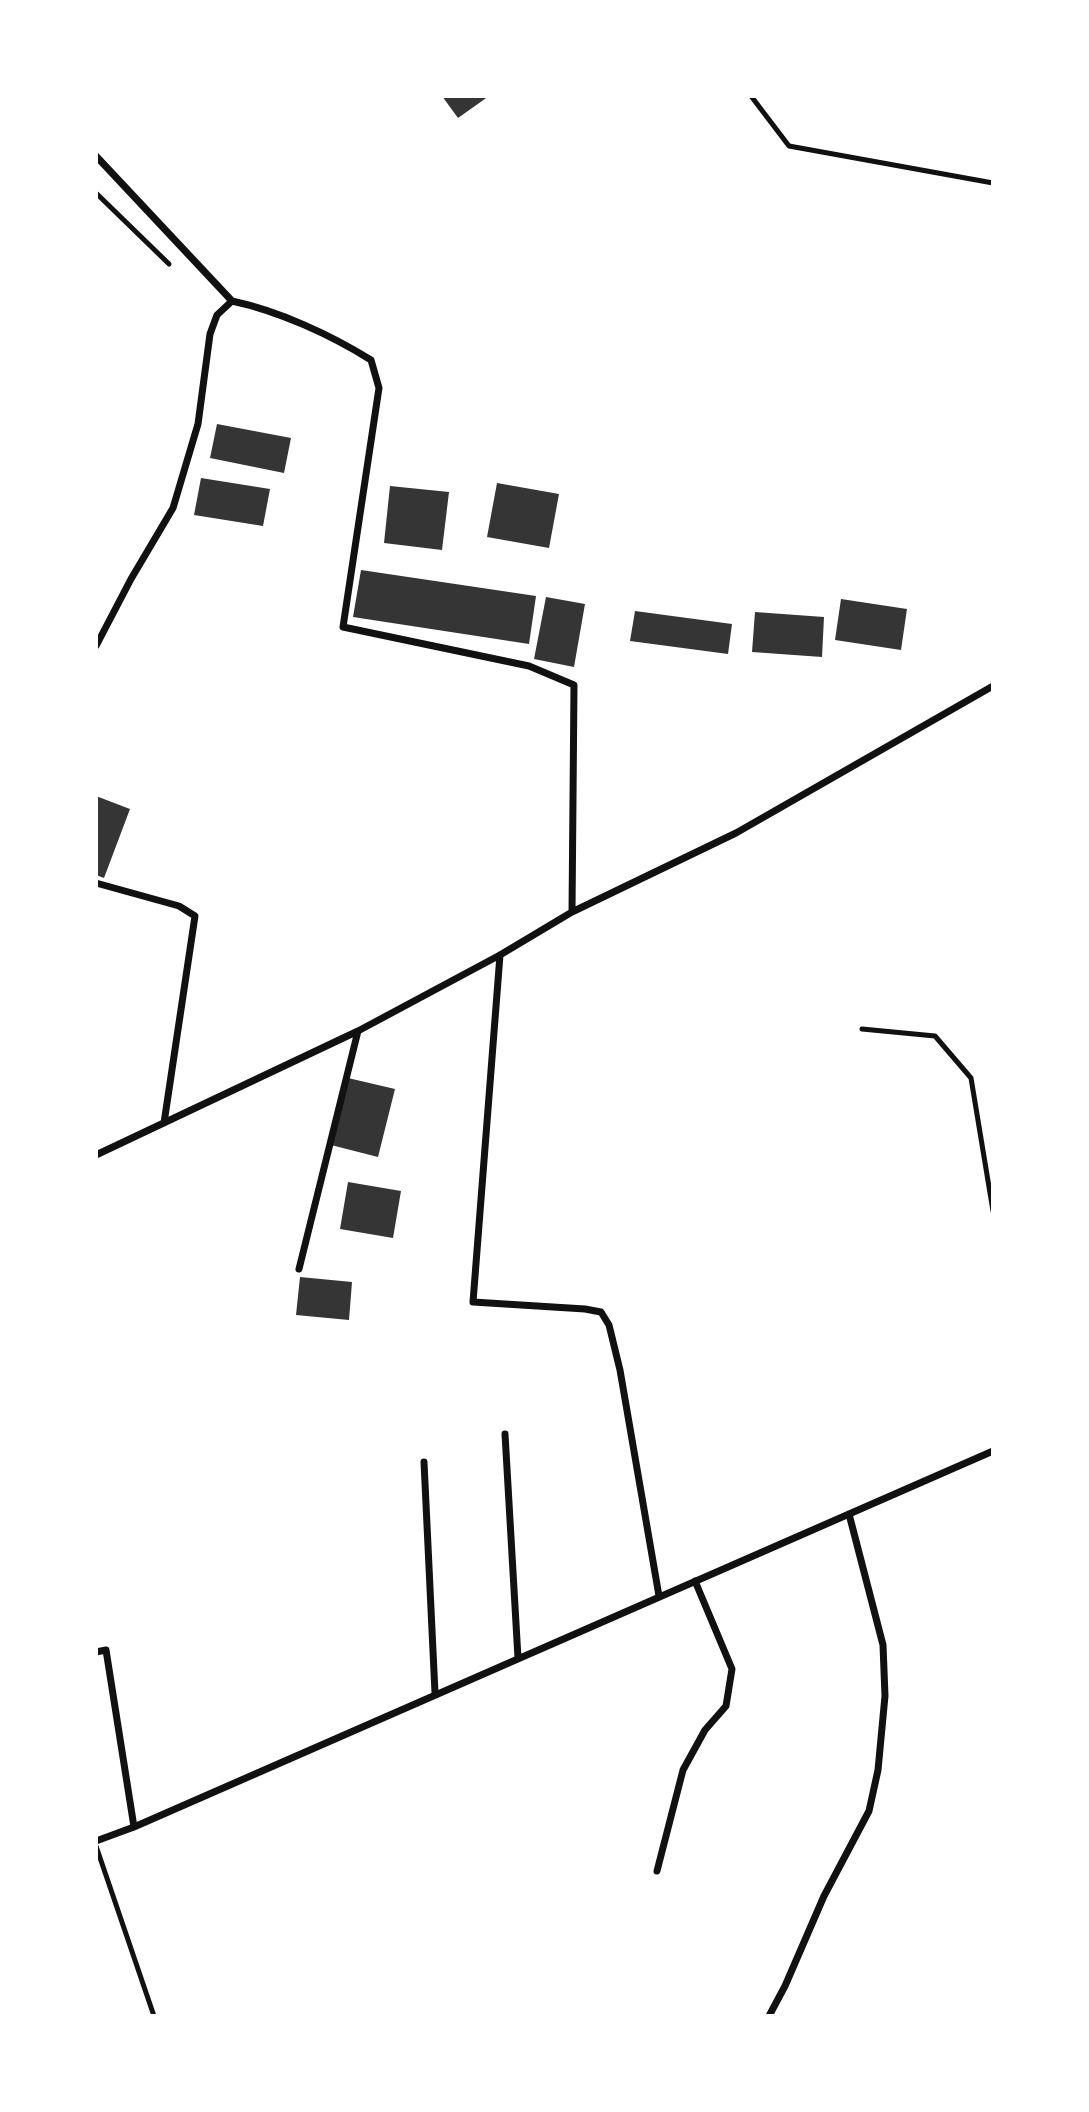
<!DOCTYPE html>
<html>
<head>
<meta charset="utf-8">
<style>
	body { margin:0 }
	#map { position:relative; width:1089px; height:2112px; overflow:hidden; background:#fff; font-family:"Playfair Display",serif }
	canvas { display:block }
	.frame { position:absolute; inset:0; border:98px solid #fff; pointer-events:none }
</style>
</head>
<body>
<div id="map">
<canvas width="1089" height="2112"></canvas>
<div class="frame"></div>
</div>
<script>
const ctx = document.querySelector('canvas').getContext('2d');
ctx.lineJoin = 'round';
function fillPath(path, color) {
  ctx.fillStyle = color;
  ctx.fill(path, 'evenodd');
}
function trace(path, color, width, dash) {
  ctx.strokeStyle = color;
  ctx.lineWidth = width;
  ctx.lineCap = dash ? 'butt' : 'round';
  ctx.setLineDash(dash || []);
  ctx.stroke(path);
}
fillPath(new Path2D(`
	M442,96h47l-31,22z
	M217,424l74,14 -7,35 -74,-15z
	M201,478l69,11 -7,37 -69,-11z
	M497,483l62,11 -10,54 -62,-11z
	M390,486l59,6 -7,58 -58,-7z
	M361,570l175,26 -7,48 -176,-27z
	M546,597l39,7 -11,63 -40,-8z
	M841,599l66,10 -6,41 -66,-10z
	M635,611l97,13 -4,30 -98,-13z
	M755,612l69,5 -2,40 -70,-5z
	M96,796l34,13 -26,69 -8,-3z
	M348,1078l47,11 -17,68 -47,-12z
	M348,1182l53,9 -8,47 -53,-9z
	M300,1277l52,5 -3,38 -53,-5z`), '#353535');
trace(new Path2D(`
	M751,96l38,50 204,37
	M96,193l73,71
	M862,1029l73,7 36,42 22,133
	M96,1846l58,170`), '#111', 5);
trace(new Path2D(`
	M96,156l136,145
	M96,646l35,-67 42,-71 25,-84 12,-90 7,-19 15,-14c47,10 99,34 139,59l8,28 -36,239 186,39 45,19 -2,227
	M96,883l83,23 16,10 -31,207
	M500,955l-27,347 112,7 16,3 8,13 11,45 39,226
	M96,1155l262,-124 142,-76 72,-43 164,-79 257,-147
	M299,1269l59,-238
	M505,1434l13,224
	M424,1462l11,231
	M96,1652l10,-2 28,177
	M96,1841l38,-14 859,-376
	M657,1871l26,-101 22,-40 21,-24 6,-37 -37,-88
	M769,2016l16,-30 39,-90 45,-85 9,-41 7,-74 -2,-51 -34,-131`), '#111', 7);
</script>
</body>
</html>
